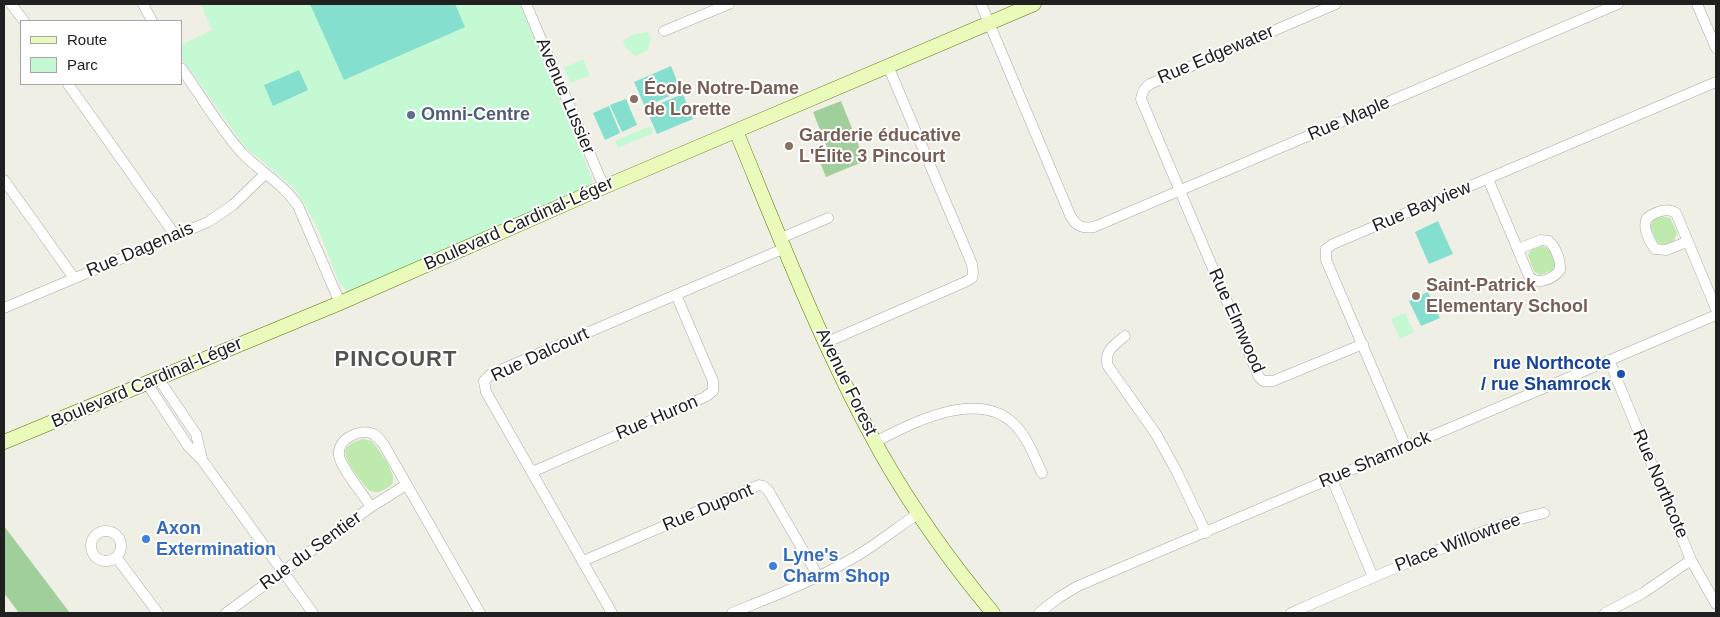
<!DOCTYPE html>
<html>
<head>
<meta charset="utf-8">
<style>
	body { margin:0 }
	#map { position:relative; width:1720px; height:617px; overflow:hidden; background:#f0efe6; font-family:Helvetica,sans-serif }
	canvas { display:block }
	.frame { position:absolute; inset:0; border:5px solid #202020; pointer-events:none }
	.legend { position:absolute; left:20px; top:20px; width:162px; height:65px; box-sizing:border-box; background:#fff; border:1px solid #a6a6a6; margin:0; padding:6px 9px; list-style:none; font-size:15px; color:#202020 }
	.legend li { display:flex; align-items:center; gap:10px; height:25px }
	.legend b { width:25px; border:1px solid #a6a6a6 }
</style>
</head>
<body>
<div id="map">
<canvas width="1720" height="617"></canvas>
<div class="frame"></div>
<ul class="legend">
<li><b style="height:6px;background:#eafabb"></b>Route</li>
<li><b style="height:14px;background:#c4f9d3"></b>Parc</li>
</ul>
</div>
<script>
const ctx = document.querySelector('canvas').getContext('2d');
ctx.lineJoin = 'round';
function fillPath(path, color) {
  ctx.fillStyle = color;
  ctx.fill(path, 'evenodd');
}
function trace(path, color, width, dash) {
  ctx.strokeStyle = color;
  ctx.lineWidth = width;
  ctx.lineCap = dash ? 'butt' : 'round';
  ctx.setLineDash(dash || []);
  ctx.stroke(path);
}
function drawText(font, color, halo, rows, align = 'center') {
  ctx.font = font + ' Helvetica,sans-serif';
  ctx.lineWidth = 4;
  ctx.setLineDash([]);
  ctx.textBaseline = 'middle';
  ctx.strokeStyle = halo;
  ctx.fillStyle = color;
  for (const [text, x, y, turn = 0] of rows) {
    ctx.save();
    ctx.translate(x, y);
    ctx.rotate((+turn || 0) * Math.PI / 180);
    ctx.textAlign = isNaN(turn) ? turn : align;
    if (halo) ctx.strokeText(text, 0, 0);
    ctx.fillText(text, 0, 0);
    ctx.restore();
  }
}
fillPath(new Path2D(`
	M1662,216l8,2 7,15 -3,8 -9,4 -8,-2 -7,-17 4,-6z
	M1541,246c9,1 13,11 14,20l-4,5 -11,4 -6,-4 -6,-16 3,-5z
	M363,439l9,2c6,8 26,33 20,43 -3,4 -9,6 -13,8 -4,0 -8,0 -11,-3 -6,-6 -27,-32 -22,-40 3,-6 11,-8 17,-10z`), '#beeaad');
fillPath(new Path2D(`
	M841,101l24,60 -39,16 -7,-17 11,-5 -17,-43z
	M4,526l66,87h-51l-15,-20z`), '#a0cf9b');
fillPath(new Path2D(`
	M201,4h319l72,174v7l-238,105 -7,1 -8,-8 -21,-55 -20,-35 -7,-8 -45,-37 -65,-90v-13l31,-15z
	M648,32l3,6 -3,12 -13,6 -10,-9 -2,-7 12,-6z
	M583,59l7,16 -19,8 -7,-15z
	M650,126l3,7 -35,15 -3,-7z
	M1405,313l9,19 -14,7 -9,-20z`), '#c4f9d3');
fillPath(new Path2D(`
	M310,4h145l10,23 -121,53z
	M671,66l10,25 -36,16 -11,-25z
	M299,70l9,20 -35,16 -9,-21z
	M683,94l10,25 -36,15 -11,-25z
	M626,99l11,26 -15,7 -12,-27z
	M609,106l11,27 -15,7 -12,-27z
	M1438,221l15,33 -24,10 -14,-32z
	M1428,292l12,26 -19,8 -12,-25z`), '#85dfce');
const street = new Path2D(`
	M11,4l13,17
	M143,4l9,17
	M526,4l78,183
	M981,4l89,211c6,11 12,14 24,12l524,-223
	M1336,4l-186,80c-6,4 -8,8 -9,15l118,278 4,4h10l90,-37
	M1697,4l19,44
	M664,31l65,-27
	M181,68c20,28 38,59 61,85 18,19 42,31 56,53l42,97
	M68,84l107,151
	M1488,179l41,97c8,10 24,3 31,-6 1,-10 -4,-22 -11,-29l-8,-1 -23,9
	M4,180l70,98
	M781,238l47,-20
	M1687,242l-21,8 -11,-1c-6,-8 -13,-22 -8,-31 8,-6 20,-11 29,-5l40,96
	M4,308l204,-86 25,-17 32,-31
	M1125,336c-10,8 -22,16 -17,30l48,68 21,38 29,61
	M825,343l140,-61 7,-4 1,-5 -1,-9 -84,-198
	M1609,360l82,200 25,44
	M158,378l38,56 6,25
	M146,382l42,64 14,14 111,153
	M875,442c37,-19 101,-53 138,-19 14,13 21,33 29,50
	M1406,447l-80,-187v-11l7,-5 383,-162
	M532,472l173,-75 8,-6v-10l-37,-86
	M1332,479l41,98
	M371,507c-7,-12 -31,-40 -32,-52 -2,-16 21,-27 34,-21 5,2 8,7 11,11l96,168
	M91 546a15 15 0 1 1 30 0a15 15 0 1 1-30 0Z
	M116,557l42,56
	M583,561l176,-76 4,1 5,4 50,86
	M226,613l145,-106 35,-22
	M612,613l-126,-221 -2,-11 7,-7 294,-126
	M732,613c42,-17 84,-33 123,-56 22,-13 43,-30 64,-44
	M1039,613l19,-15 20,-12 638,-271
	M1291,613c48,-21 96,-42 145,-62 36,-15 70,-30 108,-38
	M1605,613l38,-20 48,-33`);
const secondary = new Path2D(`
	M736,131c45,109 88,221 146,324 32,56 70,109 111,158
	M4,442l336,-139 264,-116 430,-183`);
trace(street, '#a7a7a7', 11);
trace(secondary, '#557805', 15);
trace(street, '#fff', 10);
trace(secondary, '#eafabb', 14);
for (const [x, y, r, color] of [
	[634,99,5,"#8d6e63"],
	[411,115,5,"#5c6f8a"],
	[789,146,5,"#8d6e63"],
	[1416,296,5,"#8d6e63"],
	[1621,374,5,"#1a4fb4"],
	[146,539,5,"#3f7fe0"],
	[773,566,5,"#3f7fe0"]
]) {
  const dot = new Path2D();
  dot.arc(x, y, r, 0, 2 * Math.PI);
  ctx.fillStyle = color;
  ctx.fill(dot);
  trace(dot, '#fff', 2);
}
drawText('18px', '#202020', '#fff', [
	["Rue Edgewater",1216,55,-23],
	["Avenue Lussier",565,96,67],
	["Rue Maple",1349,119,-23],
	["Rue Bayview",1422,207,-23],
	["Boulevard Cardinal-Léger",519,224,-24],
	["Rue Dagenais",140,250,-23],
	["Rue Elmwood",1236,321,66],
	["Rue Dalcourt",540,355,-25],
	["Avenue Forest",846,382,64],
	["Boulevard Cardinal-Léger",147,383,-23],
	["Rue Huron",657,418,-23],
	["Rue Shamrock",1375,460,-23],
	["Rue Northcote",1660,484,67],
	["Rue Dupont",708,508,-23],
	["Place Willowtree",1458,543,-21],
	["Rue du Sentier",311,551,-36]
]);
drawText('bold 18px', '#785e54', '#fff', [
	["École Notre-Dame",644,89],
	["de Lorette",644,110],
	["Garderie éducative",799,136],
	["L'Élite 3 Pincourt",799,157],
	["Saint-Patrick",1426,286],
	["Elementary School",1426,307]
], 'left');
drawText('bold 18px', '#4e5e75', '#fff', [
	["Omni-Centre",421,115]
], 'left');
drawText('bold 18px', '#164399', '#fff', [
	["rue Northcote",1611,364],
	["/ rue Shamrock",1611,385]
], 'right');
drawText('bold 18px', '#366cbe', '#fff', [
	["Axon",156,529],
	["Extermination",156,550],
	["Lyne's",783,556],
	["Charm Shop",783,577]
], 'left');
ctx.letterSpacing = '1px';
drawText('bold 22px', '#535353', '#fff', [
	["PINCOURT",396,360]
]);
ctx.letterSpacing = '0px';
</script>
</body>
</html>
